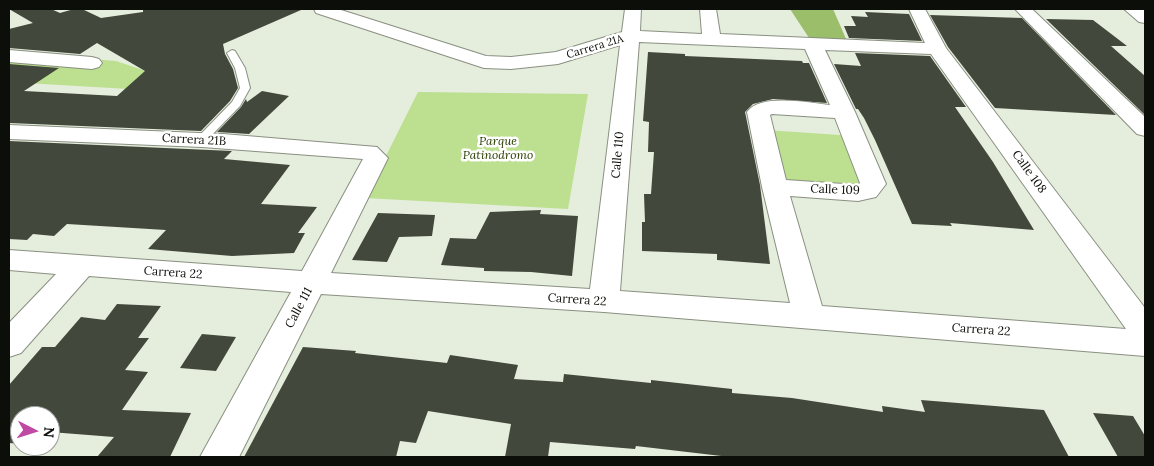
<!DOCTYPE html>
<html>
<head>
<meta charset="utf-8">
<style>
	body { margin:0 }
	#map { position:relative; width:1154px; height:466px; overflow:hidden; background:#e5eddd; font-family:Lora,serif }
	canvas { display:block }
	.frame { position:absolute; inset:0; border:10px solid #0c0e09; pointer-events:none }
	.north { position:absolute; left:10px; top:406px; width:50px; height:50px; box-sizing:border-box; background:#fff; border:1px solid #9e9f9d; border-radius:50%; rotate:95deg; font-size:14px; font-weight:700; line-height:20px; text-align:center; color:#0c0e09 }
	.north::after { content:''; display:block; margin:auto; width:18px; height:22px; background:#bf4aa3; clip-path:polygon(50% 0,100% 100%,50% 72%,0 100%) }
</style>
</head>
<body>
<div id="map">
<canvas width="1154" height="466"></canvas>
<div class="frame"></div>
<div class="north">N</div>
</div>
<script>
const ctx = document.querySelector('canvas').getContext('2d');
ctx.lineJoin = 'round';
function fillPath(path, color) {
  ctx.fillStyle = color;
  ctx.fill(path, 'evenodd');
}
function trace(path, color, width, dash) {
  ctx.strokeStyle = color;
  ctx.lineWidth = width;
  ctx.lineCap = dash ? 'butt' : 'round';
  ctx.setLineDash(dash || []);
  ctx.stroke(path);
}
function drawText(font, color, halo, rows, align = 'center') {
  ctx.font = font + ' Lora,serif';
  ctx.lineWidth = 5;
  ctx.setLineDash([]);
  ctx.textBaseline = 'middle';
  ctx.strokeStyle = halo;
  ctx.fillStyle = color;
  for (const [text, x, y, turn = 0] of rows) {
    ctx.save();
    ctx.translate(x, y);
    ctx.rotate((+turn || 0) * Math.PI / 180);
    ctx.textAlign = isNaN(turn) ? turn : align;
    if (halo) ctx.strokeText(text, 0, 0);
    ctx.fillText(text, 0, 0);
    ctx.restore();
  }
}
fillPath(new Path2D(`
	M9,52l107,9 30,10 34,21 -171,-10z
	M418,92l170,2 -20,115 -203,-11z
	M766,130l88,6 21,53 -97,-5z`), '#bce08f');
fillPath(new Path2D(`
	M790,9h43l17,39 -39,-7z`), '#9abe6a');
fillPath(new Path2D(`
	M9,9h42l9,4 14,-4h8l19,9 42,-6v-3l158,1 -78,34 2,10 8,15 5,19 -8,13 -29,30 -192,-8v-59l50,4 -35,23 93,5 28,-25 -48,-28 -17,11 -71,-6v-19l24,-6z
	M865,12l44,2 13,27 -73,-3 -5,-12h12l-5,-10 17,1z
	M930,15l92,3 94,97 -121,-7 -47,-61z
	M1046,19l47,1 34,26h-16l34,30v39z
	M648,52l37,2v2l117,5 1,2h6l18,40 -54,-4 -20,5 -8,8 15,73 10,79 -53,-4v-6l-75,-3v-29h3l-1,-28h7l3,-42h-6l1,-30 -6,-1z
	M855,53l75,3 36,51h-11l38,55 41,68 -84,-7 2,3 -40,-2 -37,-84 -11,-22 -6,-9h-2l-22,-45 27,2z
	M262,91l27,5 -40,38 -32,-2 24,-25 5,-8 1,3z
	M9,141l223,10 -8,8 66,6 -29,39 56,3 -19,26h7l-11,20 -62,3 -84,-7 18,-19 -99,-6 -13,12 -21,-2 -6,6 -18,-1z
	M541,210l-1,4 38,2 -6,60 -41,-4 -47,-1v-3l-43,-3 9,-27 26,1 14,-27z
	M378,213l57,2 -3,21 -33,1 -12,25 -35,-2z
	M117,304l44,2 -23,32h11l-24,32 23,2 -26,38 69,3 -21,44h-73l17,-20 -64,-5v-16h-30v28l-11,-1v-58l33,-38h13l26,-30 24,3z
	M202,334l34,3 -20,34 -36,-3z
	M303,347l53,4 -1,2 92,10 3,-8 68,10 -4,14 49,3 1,-8 87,9v-3l81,9v4l60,5 91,14 -1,-6 43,6 -4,-12 123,10 25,47h-339l-94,-11 -1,3 -85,-7 -2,15h-43l6,-33 -83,-13 -12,32 -16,-2 -4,16h-152z
	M1093,413l40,3 12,20v21h-27z`), '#42483b');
const service = new Path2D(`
	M232,50l3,1 10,17 5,20 -10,18 -35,36h-8l-2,-2 2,-2 35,-36 8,-14 -5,-20 -8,-15z`);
const minor = new Path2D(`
	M314,9h24l148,47 25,1 45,-5 66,-20 3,-23h16l-1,22 62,3 -2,-25h16l4,25 205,9 -16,-34h16l21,39 199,260v48l-541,-44 -283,-18 -82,163h-39l91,-165 -202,-16 -68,77 -12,4v-34l47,-49 -47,-4v-20l293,21 61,-112 -161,-12 -193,-8v-14l214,9 154,13 11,11 -57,115 259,16 30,-244 -62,19 -47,5 -27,-1 -168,-55zM639,42l166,7 25,56c-21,-2 -70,-12 -83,7l15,75 28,116 -170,-12zM825,50l106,4 195,275 -304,-23 -32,-110 68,5 18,-4 10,-13 -31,-72zM772,114l63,4 25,65 -2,2 -72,-5 -16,-65z
	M1015,9h17l113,108v19l-8,-2z
	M1124,9h19l2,1v13l-6,-1z
	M9,50l83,7 7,2 3,4 -3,4 -7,2 -83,-7z`);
trace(service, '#899081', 2);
trace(minor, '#899081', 2);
fillPath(service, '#fff');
fillPath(minor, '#fff');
drawText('11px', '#0c0e09', '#fff', [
	["Carrera 21A",595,47,-17]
]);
drawText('12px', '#0c0e09', '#fff', [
	["Carrera 21B",194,140,3],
	["Calle 110",618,155,-85],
	["Calle 108",1029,172,54],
	["Calle 109",835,190,2],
	["Carrera 22",173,273,4],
	["Carrera 22",577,300,4],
	["Calle 111",299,308,-62],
	["Carrera 22",981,330,4]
]);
drawText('italic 12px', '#293f00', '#fff', [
	["Parque",498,142],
	["Patinodromo",498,156]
]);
</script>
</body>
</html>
